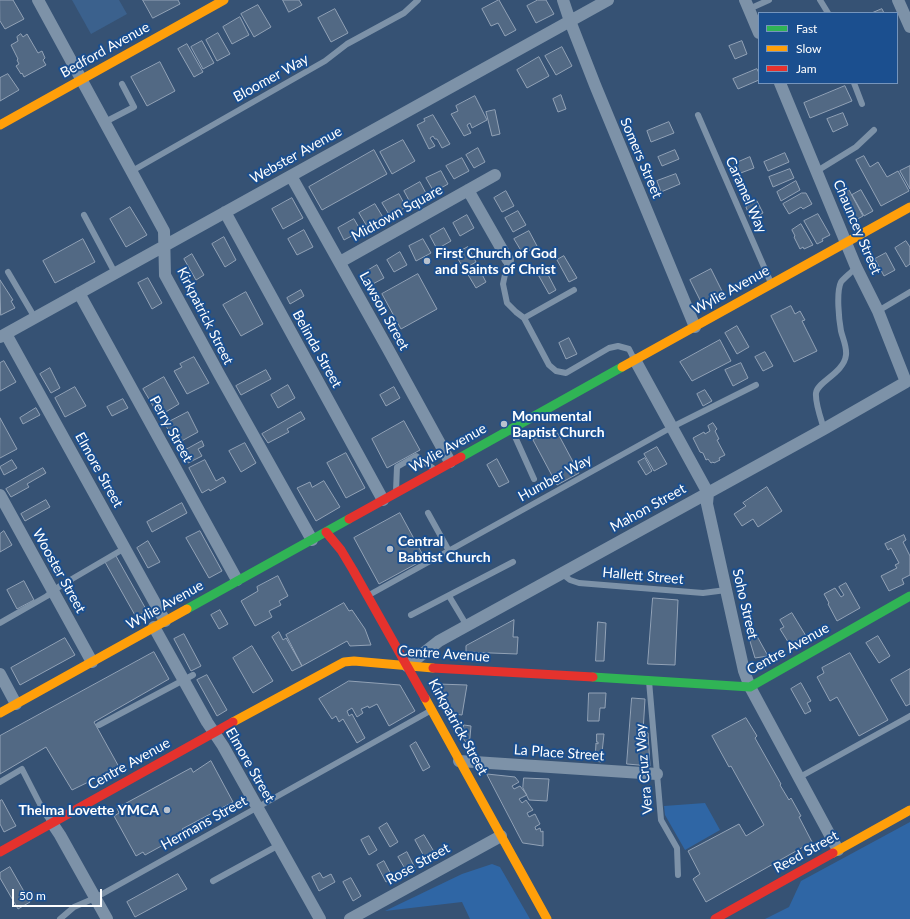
<!DOCTYPE html>
<html>
<head>
<meta charset="utf-8">
<style>
	body { margin:0 }
	#map { position:relative; width:910px; height:919px; overflow:hidden; background:#365274; font-family:Lato,sans-serif }
	canvas { display:block }
	.legend { position:absolute; left:758px; top:12px; width:140px; height:72px; box-sizing:border-box; background:#1b4f8f; border:1px solid #7695bc; margin:0; padding:5px 7px; list-style:none; font-size:12px; color:#fff }
	.legend li { display:flex; align-items:center; gap:8px; height:20px }
	.legend b { width:20px; border:1px solid #7695bc }
	.scale { position:absolute; left:12px; top:889px; width:90px; height:18px; box-sizing:border-box; border:2px solid #fff; border-top:0; padding-left:5px; font-size:12px; line-height:14px; white-space:nowrap; color:#fff; -webkit-text-stroke:3px #1b4f8f; paint-order:stroke }
</style>
</head>
<body>
<div id="map">
<canvas width="910" height="919"></canvas>
<ul class="legend">
<li><b style="height:5px;background:#30b455"></b>Fast</li>
<li><b style="height:5px;background:#ff9f0a"></b>Slow</li>
<li><b style="height:5px;background:#e5322d"></b>Jam</li>
</ul>
<div class="scale">50 m</div>
</div>
<script>
const ctx = document.querySelector('canvas').getContext('2d');
ctx.lineJoin = 'round';
function fillPath(path, color) {
  ctx.fillStyle = color;
  ctx.fill(path, 'evenodd');
}
function trace(path, color, width, dash) {
  ctx.strokeStyle = color;
  ctx.lineWidth = width;
  ctx.lineCap = dash ? 'butt' : 'round';
  ctx.setLineDash(dash || []);
  ctx.stroke(path);
}
function drawText(font, color, halo, rows, align = 'center') {
  ctx.font = font + ' Lato,sans-serif';
  ctx.lineWidth = 4;
  ctx.setLineDash([]);
  ctx.textBaseline = 'middle';
  ctx.strokeStyle = halo;
  ctx.fillStyle = color;
  for (const [text, x, y, turn = 0] of rows) {
    ctx.save();
    ctx.translate(x, y);
    ctx.rotate((+turn || 0) * Math.PI / 180);
    ctx.textAlign = isNaN(turn) ? turn : align;
    if (halo) ctx.strokeText(text, 0, 0);
    ctx.fillText(text, 0, 0);
    ctx.restore();
  }
}
fillPath(new Path2D(`
	M705,803l15,27 -35,20 -20,-35 -1,-9z
	M910,822v97h-145l24,-12 12,-26z
	M492,864l8,3 30,52h-60l-8,-17 -77,9 77,-37z`), '#2f66a5');
fillPath(new Path2D(`
	M72,0h47l8,14 -36,20z`), '#3b618d');
const building = new Path2D(`
	M0,0h13l11,19 -19,10 -5,-8z
	M143,0h35l2,4 -27,14z
	M283,0h16l3,5 -13,7z
	M499,0l17,30 -11,6 -7,-13 -7,3 -9,-17z
	M538,0h8l8,14 -18,9 -9,-17z
	M258,5l13,22 -17,10 -13,-23z
	M335,9l13,24 -17,9 -13,-24z
	M882,9l2,4h-12z
	M240,17l9,18 -17,9 -9,-17z
	M218,33l12,21 -13,7 -11,-21z
	M21,34l2,3 4,-3 11,19 4,-2 3,7 -2,2 3,5 -22,12 -2,-4 -1,1 -5,-8 3,-2 -2,-4 1,-1 -7,-14 7,-4 -1,-4z
	M202,41l12,22 -11,6 -12,-22z
	M742,41l5,13 -12,5 -6,-13z
	M187,44l16,28 -9,5 -16,-28z
	M562,47l10,19 -16,9 -11,-19z
	M539,57l10,19 -22,12 -10,-18z
	M160,62l15,29 -28,15 -16,-29z
	M757,69l2,4v7l-21,9 -5,-10z
	M8,74l11,16 -19,11v-23z
	M845,86l7,15 -42,17 -6,-15z
	M561,95l5,14 -8,3 -5,-13z
	M475,96l12,24 -15,8 -2,-5 -3,2 4,8 -7,3 -13,-22 7,-3 -2,-5z
	M495,110l5,24 -8,2 -6,-24z
	M843,113l5,12 -15,7 -6,-13z
	M433,115l17,29 -8,4 -5,-9h-2l-2,-3 -3,2 5,8 -6,3 -12,-24 8,-4 -1,-2z
	M669,122l5,11 -23,9 -4,-11z
	M403,140l12,21 -23,13 -12,-22z
	M478,148l7,14 -11,6 -8,-13z
	M374,150l13,24 -65,36 -13,-23z
	M675,150l4,9 -17,7 -4,-9z
	M785,153l4,9 -21,9 -4,-9z
	M864,156l6,11 8,-5 9,15 11,-6 11,20 -28,15 -25,-46z
	M750,157l4,11 -16,6 -4,-10z
	M462,158l7,13 -15,8 -8,-13z
	M910,166v23l-10,-18z
	M790,169l4,9 -21,9 -4,-10z
	M441,171l7,13 -14,8 -8,-14z
	M676,174l4,10 -19,8 -4,-11z
	M796,181l4,9 -19,11 -4,-9z
	M420,182l7,13 -16,9 -7,-13z
	M849,190l14,26 -9,5 -14,-26z
	M861,190l12,21 -9,5 -12,-21z
	M506,191l8,15 -12,6 -8,-14z
	M802,193h4l6,11 -9,5 -2,-2 -12,7 -6,-10z
	M399,194l7,13 -16,9 -8,-13z
	M292,198l11,20 -20,11 -11,-20z
	M757,201l6,12 -12,7 -5,-13z
	M375,204l9,15 -16,9 -9,-15z
	M130,207l17,28 -21,12 -16,-28z
	M518,211l8,14 -13,7 -8,-14z
	M818,214l12,21 -8,4 1,2 -6,3 -13,-23z
	M467,215l7,13 -14,8 -7,-13z
	M354,219l7,12 -17,9 -6,-12z
	M801,224l12,21 -9,4 -1,-2 -3,2 -6,-12 1,-1 -3,-6z
	M444,228l7,13 -14,8 -7,-13z
	M304,230l9,17 -16,8 -9,-16z
	M529,231l8,15 -14,8 -9,-15z
	M224,237l12,23 -11,7 -13,-23z
	M83,239l12,23 -40,21 -12,-22z
	M423,239l8,14 -15,8 -7,-15z
	M906,241l4,6v17l-4,3 -11,-19z
	M468,247l8,15 -12,7 -9,-15z
	M400,252l7,13 -13,7 -7,-12z
	M886,253l9,17 -11,6 -9,-17z
	M192,254l12,21 -8,5 -12,-21z
	M564,256l13,22 -8,4 -12,-22z
	M377,265l7,13 -15,8 -7,-12z
	M478,267l8,15 -10,6 -9,-15z
	M544,267l12,23 -7,4 -13,-23z
	M711,269l12,24 -21,11 -12,-24z
	M418,274l19,35 -36,20 -19,-35z
	M148,278l14,25 -10,6 -14,-26z
	M0,280l13,20 -2,1 4,7 -14,7z
	M301,290l3,6 -14,8 -3,-6z
	M246,292l17,32 -22,12 -18,-31z
	M791,306l4,8 5,-3 5,9 -3,1 15,30 -23,11 -23,-46z
	M737,326l12,21 -12,7 -12,-21z
	M569,338l8,16 -11,5 -7,-16z
	M720,340l11,21 -39,20 -12,-19z
	M765,352l8,14 -10,5 -8,-14z
	M194,357l15,26 -22,11 -13,-23 8,-4 -2,-3z
	M4,361l12,21 -16,9v-28z
	M741,363l7,15 -15,8 -8,-16z
	M50,368l10,20 -9,5 -11,-19z
	M266,370l5,9 -30,16 -5,-9z
	M164,377l15,27 -20,12 -16,-27z
	M288,385l7,13 -17,10 -7,-13z
	M75,387l11,19 -21,11 -10,-19z
	M394,387l6,11 -14,8 -6,-11z
	M705,390l7,11 -9,5 -6,-12z
	M123,399l5,9 -16,8 -5,-9z
	M36,408l4,7 -17,9 -3,-6z
	M188,412l10,20 -22,12 -11,-20z
	M301,412l4,7 -18,10 2,3 -21,11 -6,-9z
	M0,418l17,31 -17,9z
	M404,421l16,29 -33,18 -15,-29z
	M713,423l4,6 -2,2 4,8 -2,1 8,15 -6,3 1,2 -6,3 -1,-1 -2,1 -3,-4 -2,1 -3,-7 -3,-1 -7,-14 11,-6 1,2 5,-3 -2,-5z
	M555,428l24,45 -22,12 -24,-45z
	M202,441l2,5 -6,3 4,7 -14,7 -6,-11z
	M245,443l11,20 -15,9 -12,-21z
	M657,447l10,17 -13,7 -10,-17z
	M346,453l19,35 -19,10 -19,-35z
	M645,458l7,13 -6,4 -8,-13z
	M497,459l12,23 -10,5 -12,-22z
	M12,460l5,8 -13,7 -4,-8z
	M205,460l11,21 7,-4 3,5 -16,9 -1,-2 -7,4 -13,-25z
	M43,468l3,5 -19,11 2,3 -18,10 -5,-8z
	M324,481l16,26 -24,14 -19,-33 13,-6 2,5z
	M767,487l15,24 -24,16 -5,-8 -11,7 -8,-12 12,-8 -3,-3z
	M46,500l4,7 -25,14 -4,-7z
	M182,503l5,10 -35,19 -5,-10z
	M400,513l25,46 -46,25 -25,-46z
	M4,531l8,14 -12,7v-18z
	M200,531l22,40 -13,7 -23,-40z
	M904,535l2,5 -3,2 7,14v19l-8,4 2,5 -15,7 -8,-15 16,-8 -2,-3 4,-2 -8,-15 -3,2 -3,-6z
	M148,541l12,21 -12,6 -11,-20z
	M116,556l31,55 -11,6 -31,-55z
	M278,576l10,20 -9,5 2,4 -12,6 3,6 -17,9 -14,-25 17,-10 -1,-4z
	M24,581l10,19 -17,9 -10,-19z
	M846,583l14,25 -23,13 -9,-17 1,-1 -5,-9 11,-6 6,9 3,-2 -5,-8z
	M653,598l25,2 -3,65 -27,-1z
	M344,603l5,8 3,-1 13,19 6,16 -21,1 -3,-5 -45,25 -16,-31z
	M220,610l8,14 -9,5 -8,-14z
	M792,613l14,23 -16,9 -10,-16 4,-2 -4,-7z
	M514,620l-1,17h5l-1,17 -51,-2v-6z
	M598,622l8,1 -2,38h-8z
	M753,629l15,27 -13,2 -8,-27z
	M279,632l4,8 3,-2 16,28 -10,5 -20,-34z
	M184,634l17,32 -10,5 -17,-32z
	M878,636l12,20 -11,7 -13,-20z
	M65,638l10,17 -55,30 -9,-17z
	M252,646l21,35 -20,12 -20,-35z
	M154,652l15,27 -75,43 25,45 -47,23 -26,-43 -46,27v-38z
	M850,653l38,67 -29,16 -22,-39 -7,4 -13,-24 7,-4 -2,-5z
	M910,669v35l-4,2 -15,-26z
	M207,675l20,35 -10,6 -20,-36z
	M349,681l51,4 15,26 -26,15 -12,-22 -8,4 -1,-2 -7,3 2,4 -6,4 -5,-9 -5,3 2,5 3,-2 13,24 -8,5 -14,-24 -4,3 -3,-6 -4,3 -13,-20z
	M801,683l10,18 -4,2 4,8 -6,3 -14,-25z
	M438,684l29,1 -5,30 -8,-1z
	M589,693h17l-1,15h-5l-1,13h-11z
	M632,698l13,1 -2,33 5,1 2,33 -23,-2z
	M746,718l11,18 -2,2 26,46 -1,1 9,15 2,-2 10,18 -2,1 13,25 -106,60 -13,-23 7,-5 -12,-23 51,-27 7,12 18,-11 -33,-59 -2,1 -17,-31z
	M464,725l7,1 -2,22 -7,-12z
	M597,734h7l-3,28 -6,-1 1,-18 2,1v-2h-1z
	M416,742l14,25 -7,4 -13,-25z
	M211,761l22,41 -51,27 3,4 -40,22 -2,-3 -7,4 -22,-40 5,-3 -2,-5 74,-40 2,4z
	M487,774l28,3 4,5 -7,4 2,3 6,-3 7,9 -8,4 3,4 4,-3 7,10 -6,3 2,4 6,-3 5,10 -5,3 1,3 4,-2 1,4 2,-1v15l-20,-3z
	M524,778l25,1 -2,22 -18,-1 -6,-12z
	M2,800l14,26 -12,6 -4,-8v-23z
	M387,823l11,19 -8,5 -11,-19z
	M424,835l12,20 -10,5 -11,-20z
	M369,836l8,14 -8,5 -8,-15z
	M407,852l8,16 -8,4 -9,-15z
	M384,861l9,17 -7,4 -9,-17z
	M10,867l20,35 -12,7 -18,-31v-5z
	M320,873l3,5 8,-4 4,8 -16,9 -7,-14z
	M178,874l9,15 -52,28 -8,-15z
	M351,878l10,18 -8,5 -10,-19z`);
fillPath(building, '#526984');
trace(building, '#92a2b6', 1);
trace(new Path2D(`
	M820,0l8,13
	M749,9l20,-9
	M854,83l8,21
	M698,115l73,168
	M105,122l29,-15 -12,-23
	M132,171l193,-110 22,-17 57,-31 14,-13
	M817,171l39,-24 18,-17
	M84,215l31,58
	M508,260l-5,24 4,19 9,9 8,6 25,47 7,6 10,2 43,-25 9,-2 11,3 5,10
	M8,272l27,46
	M878,311l32,-19
	M524,318l50,-28
	M824,429c-3,-10 -9,-26 -8,-36 1,-11 28,-20 30,-38 1,-8 -3,-16 -5,-24 -2,-11 -5,-39 0,-49 4,-5 11,-10 15,-15
	M512,430l22,49
	M396,491l1,-24 19,-11 18,13
	M428,513l21,38
	M561,573l9,7 9,3 124,10 23,-3
	M369,595l303,-168 84,-42
	M449,596l18,30
	M411,615l102,-53
	M0,623l47,-27 13,-10 65,-38
	M649,681l12,139 16,28 1,27
	M99,725l94,-50
	M798,778l112,-62
	M0,782l22,-13 22,43 7,10
	M213,881l66,-36
	M60,919l14,-12 21,-9 335,-187`), '#7d92a8', 6);
trace(new Path2D(`
	M38,0l126,231 1,44 54,99 93,166
	M563,0l7,21 25,64 100,242
	M745,0l14,33
	M898,0l12,27
	M291,176l97,173 62,113
	M468,190l40,70
	M225,212l158,288
	M340,262l155,-87
	M79,293l158,287
	M6,334l159,287
	M0,337l608,-337
	M635,360l73,133 -1,11 37,167 6,16 88,163
	M0,495l92,167
	M154,627l53,95 16,24 97,173
	M407,666l32,-25 385,-212 82,-47 -28,-71 -22,-44 -76,-184
	M0,674l16,30
	M459,761l198,13
	M52,823l8,12 47,84
	M350,919l151,-83`), '#7d92a8', 12);
trace(new Path2D(`
	M461,457l161,-90
	M187,609l162,-90
	M593,677l157,10 160,-91`), '#30b455', 9);
trace(new Path2D(`
	M0,125l224,-125
	M622,367l288,-160
	M425,698l122,221
	M0,713l187,-104
	M233,722l111,-60 10,-1 79,7
	M833,853l77,-43`), '#ff9f0a', 9);
trace(new Path2D(`
	M349,519l112,-62
	M326,532l15,18 12,20 72,128
	M433,668l160,9
	M0,852l233,-130
	M715,919l118,-66`), '#e5322d', 9);
for (const [x, y, r, color] of [
	[427,261,4,"#b9c2ce"],
	[504,424,4,"#b9c2ce"],
	[390,549,4,"#b9c2ce"],
	[167,810,4,"#b9c2ce"]
]) {
  const dot = new Path2D();
  dot.arc(x, y, r, 0, 2 * Math.PI);
  ctx.fillStyle = color;
  ctx.fill(dot);
  trace(dot, '#1b4f8f', 1.5);
}
drawText('14px', '#fff', '#1b4f8f', [
	["Bedford Avenue",105,50,-29],
	["Bloomer Way",271,78,-29],
	["Webster Avenue",296,155,-29],
	["Somers Street",641,158,67],
	["Caramel Way",746,195,66],
	["Midtown Square",397,213,-29],
	["Chauncey Street",857,227,67],
	["Wylie Avenue",731,290,-29],
	["Lawson Street",384,311,61],
	["Kirkpatrick Street",205,316,63],
	["Belinda Street",317,349,61],
	["Perry Street",171,429,61],
	["Wylie Avenue",448,448,-29],
	["Elmore Street",99,470,61],
	["Humber Way",555,478,-29],
	["Mahon Street",648,508,-29],
	["Wooster Street",59,571,61],
	["Hallett Street",643,576,5],
	["Soho Street",745,604,77],
	["Wylie Avenue",165,605,-29],
	["Centre Avenue",788,649,-29],
	["Centre Avenue",444,654,4],
	["Kirkpatrick Street",458,727,61],
	["La Place Street",559,753,4],
	["Centre Avenue",129,764,-29],
	["Elmore Street",250,765,60],
	["Vera Cruz Way",644,769,-95],
	["Hermans Street",204,823,-29],
	["Reed Street",806,852,-29],
	["Rose Street",418,864,-29]
]);
drawText('bold 14px', '#fff', '#1b4f8f', [
	["First Church of God",435,253],
	["and Saints of Christ",435,269],
	["Monumental",512,416],
	["Baptist Church",512,432],
	["Central",398,541],
	["Babtist Church",398,557],
	["Thelma Lovette YMCA",159,810,"right"]
], 'left');
</script>
</body>
</html>
